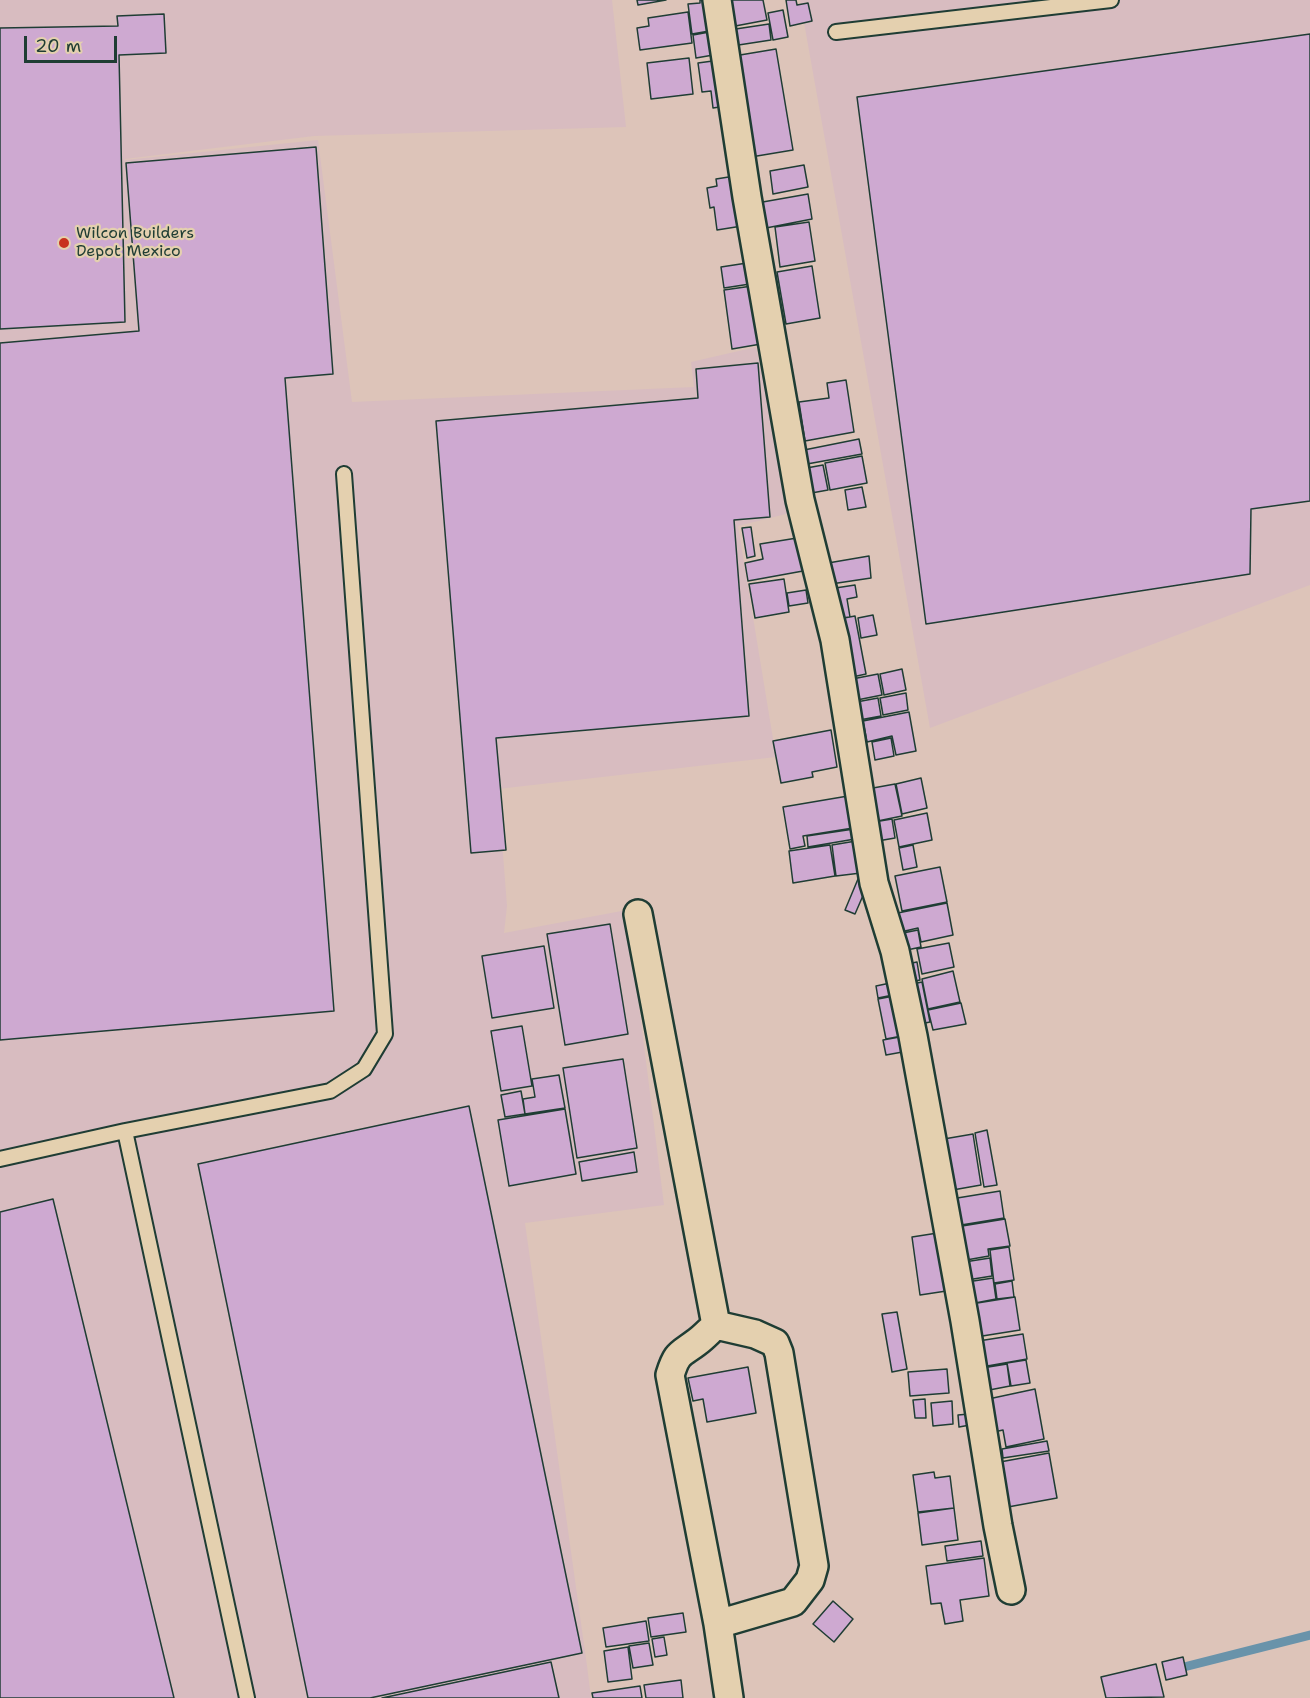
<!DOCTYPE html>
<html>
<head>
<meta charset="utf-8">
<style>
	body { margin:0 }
	#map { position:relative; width:1310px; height:1698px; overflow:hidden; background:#ddc4b9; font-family:"Shantell Sans",sans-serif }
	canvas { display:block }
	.scale { position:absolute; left:24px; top:36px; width:93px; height:27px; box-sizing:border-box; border:3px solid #1f3d34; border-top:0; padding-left:8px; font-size:18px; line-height:21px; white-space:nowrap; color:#1f3d34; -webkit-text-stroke:4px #e4d0af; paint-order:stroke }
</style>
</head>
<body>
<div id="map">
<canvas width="1310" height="1698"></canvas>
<div class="scale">20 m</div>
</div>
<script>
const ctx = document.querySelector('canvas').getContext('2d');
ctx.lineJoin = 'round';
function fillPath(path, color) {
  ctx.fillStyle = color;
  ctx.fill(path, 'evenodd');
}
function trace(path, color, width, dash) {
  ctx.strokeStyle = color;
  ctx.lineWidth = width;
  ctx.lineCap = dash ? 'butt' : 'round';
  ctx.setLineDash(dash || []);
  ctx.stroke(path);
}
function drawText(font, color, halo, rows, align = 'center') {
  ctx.font = font + ' "Shantell Sans",sans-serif';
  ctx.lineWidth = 4.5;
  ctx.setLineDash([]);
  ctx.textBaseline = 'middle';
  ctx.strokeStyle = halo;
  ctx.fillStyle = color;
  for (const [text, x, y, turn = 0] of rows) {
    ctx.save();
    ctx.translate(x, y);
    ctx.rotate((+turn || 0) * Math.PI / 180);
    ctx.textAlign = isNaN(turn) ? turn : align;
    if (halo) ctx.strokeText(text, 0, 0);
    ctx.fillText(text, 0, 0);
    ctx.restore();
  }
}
fillPath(new Path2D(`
	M0,0h612l14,127 -312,9 -189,23 6,169 -6,-168 193,-20 34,262 342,-15 -3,-25 65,-15 38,165 -56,14 38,231 -278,32 9,117 -3,27 123,-23 37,295 -139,18 62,443 4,32h-591z
	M800,0h510v585l-380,143z`), '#d8bcc0');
trace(new Path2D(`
	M1176,1669l134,-34`), '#6993aa', 9);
const building = new Path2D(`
	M637,0h29l-28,5z
	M700,0h10l5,30 -23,4 -4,-30 12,-1z
	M725,0h38l4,20 -37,7z
	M786,0h10l1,5 11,-2 4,18 -22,5z
	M783,10l5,27 -15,3 -5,-27z
	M688,12l4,31 -52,7 -3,-22 12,-2 -1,-8z
	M164,14l2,39 -47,2 6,267 -125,7v-301l118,-2 -1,-10z
	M769,24l2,16 -39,6 -3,-16z
	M715,31l4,23 -23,4 -3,-23z
	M1310,34v467l-59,8 -1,65 -324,50 -69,-527z
	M776,49l17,101 -48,8 -17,-101z
	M689,58l4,36 -42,5 -4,-36z
	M720,60l6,46 -13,2 -2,-17 -9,1 -4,-29z
	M316,147l17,227 -48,4 49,633 -334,29v-697l139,-12 -13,-168z
	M804,165l4,22 -35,7 -3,-23z
	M735,176l7,50 -25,4 -3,-23 -4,1 -3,-20 10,-2 -1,-7z
	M808,194l4,25 -51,10 -4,-26z
	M809,222l6,39 -35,6 -5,-40z
	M747,263l3,21 -26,4 -3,-21z
	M812,266l8,52 -34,6 -9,-52z
	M752,286l9,58 -29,5 -8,-59z
	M758,363l12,154 -36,3 15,196 -253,22 10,112 -35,3 -35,-432 262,-23 -2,-29z
	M846,380l8,52 -49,9 -6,-39 30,-4 -2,-15z
	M859,439l3,15 -66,12 -2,-14z
	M862,456l5,27 -37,7 -5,-27z
	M823,465l5,25 -22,4 -5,-25z
	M862,487l4,20 -18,3 -3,-20z
	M751,527l4,29 -8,2 -5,-30z
	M797,538l6,33 -55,10 -3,-18 18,-4 -3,-15z
	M869,556l2,22 -40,6 -3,-21z
	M784,579l5,33 -34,6 -6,-34z
	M855,585l2,12 -10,2 3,18 -17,2 -4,-30z
	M806,590l2,13 -19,3 -2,-13z
	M873,615l4,20 -16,3 -3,-20z
	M855,616l11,58 -18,4 -2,-49 -2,-11z
	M902,669l4,21 -22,5 -4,-21z
	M878,674l4,21 -30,6 -5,-21z
	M906,693l2,17 -25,5 -3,-17z
	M878,698l3,18 -27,5 -3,-18z
	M909,712l7,39 -20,4 -4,-19 -25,6 -4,-21z
	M831,730l6,37 -25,5 1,5 -32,6 -8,-42z
	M891,738l3,18 -19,4 -3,-18z
	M921,778l6,30 -25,6 -6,-30z
	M895,784l7,32 -34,7 -6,-33z
	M848,796l5,32 -50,8 2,10 -15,3 -7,-42z
	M927,813l5,27 -33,7 -5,-27z
	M892,819l3,19 -23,4 -4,-19z
	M854,829l1,10 -47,8 -1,-11z
	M856,841l5,32 -25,3 -4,-31z
	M830,845l5,31 -42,7 -4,-32z
	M913,845l4,22 -14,3 -4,-22z
	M940,867l7,35 -45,9 -7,-35z
	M858,879l10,5 -13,30 -10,-4z
	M947,903l6,32 -32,7 -3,-14 -26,6 -4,-19z
	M610,924l18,110 -63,11 -18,-111z
	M918,930l3,17 -14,3 -4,-17z
	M949,943l5,24 -32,7 -5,-25z
	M544,946l10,62 -62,10 -10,-62z
	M917,962l3,18 -13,3 -4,-18z
	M953,971l7,31 -32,7 -6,-30z
	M895,982l3,12 -20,4 -2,-12z
	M922,982l8,40 -14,3 -8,-40z
	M899,995l8,40 -21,4 -8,-40z
	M961,1003l5,21 -33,6 -5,-20z
	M522,1026l10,60 -31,5 -10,-60z
	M905,1036l3,15 -22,4 -3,-15z
	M623,1059l14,89 -60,10 -14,-90z
	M559,1075l6,33 -40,6 -2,-15 12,-2 -3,-18z
	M521,1091l4,23 -20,3 -4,-22z
	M469,1106l113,547 -212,45h-62l-110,-534z
	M565,1109l11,65 -67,12 -11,-66z
	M987,1130l10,55 -13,2 -9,-54z
	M973,1134l8,51 -34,6 -9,-51z
	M634,1152l3,20 -55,9 -3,-19z
	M1000,1191l4,27 -55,9 -4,-27z
	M53,1199l121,499h-174v-486z
	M1005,1219l5,27 -22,3 1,7 -34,6 -5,-34z
	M944,1232l9,58 -33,5 -8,-58z
	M1009,1247l5,33 -20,3 -4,-33z
	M990,1258l2,18 -31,5 -3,-18z
	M993,1278l3,21 -26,5 -3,-22z
	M1012,1281l2,16 -17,2 -2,-15z
	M1015,1297l5,33 -44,7 -5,-33z
	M897,1312l10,57 -15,3 -10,-58z
	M1023,1334l4,25 -51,9 -4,-26z
	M1026,1360l4,23 -19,3 -4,-23z
	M1007,1364l3,22 -31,6 -3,-23z
	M748,1367l8,46 -49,9 -4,-23 -10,2 -5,-23z
	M947,1369l2,24 -39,3 -2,-24z
	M1035,1389l9,50 -38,8 -3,-17 -18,4 -6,-33z
	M925,1399l1,19h-11l-2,-18z
	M952,1401l1,23 -20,2 -2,-23z
	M969,1414l1,11 -11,2 -1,-12z
	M1047,1441l2,10 -46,7 -1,-9z
	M1049,1453l8,45 -60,11 -8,-45z
	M934,1472l1,6 15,-2 4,32 -36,4 -5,-37z
	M954,1508l4,32 -36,5 -4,-32z
	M981,1541l2,15 -36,5 -2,-15z
	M984,1558l5,38 -29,4 3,21 -18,3 -4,-21 -10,1 -5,-38z
	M833,1601l20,18 -19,23 -21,-18z
	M683,1613l3,19 -35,5 -3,-19z
	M646,1621l3,20 -43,6 -3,-19z
	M664,1637l3,18 -12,2 -3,-18z
	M649,1643l4,22 -20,3 -4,-22z
	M628,1647l4,32 -24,3 -4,-31z
	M1183,1657l4,18 -21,5 -4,-18z
	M551,1662l8,36h-177z
	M1156,1664l8,33 -58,1 -5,-21z
	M681,1680l2,18h-37l-2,-13z
	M640,1686l2,12h-49l-1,-5z`);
fillPath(building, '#cea9d1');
trace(building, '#1f3d34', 1.5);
const lane = new Path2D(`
	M836,32l275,-32
	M125,1131l122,567
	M0,1159l125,-28 205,-40 34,-22 21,-35 -41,-560`);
const street = new Path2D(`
	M717,0l30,197 53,303 35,140 39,243 21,68 18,85 52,285 33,205 13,64
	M638,914l78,411
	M716,1325l39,9 20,9 4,10 35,213 -4,14 -17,22 -75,22
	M716,1325c-6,5 -12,12 -19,17 -17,13 -20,10 -27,33l48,249 11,74`);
trace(lane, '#1f3d34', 18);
trace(street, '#1f3d34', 32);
trace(lane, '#e4d0af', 14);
trace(street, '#e4d0af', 27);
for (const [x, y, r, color] of [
	[64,243,6,"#c8321e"]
]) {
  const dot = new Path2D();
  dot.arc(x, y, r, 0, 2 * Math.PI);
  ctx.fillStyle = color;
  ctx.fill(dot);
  trace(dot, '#e4d0af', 2);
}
drawText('16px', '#1f3d34', '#e4d0af', [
	["Wilcon Builders",76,234],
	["Depot Mexico",76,252]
], 'left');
</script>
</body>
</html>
